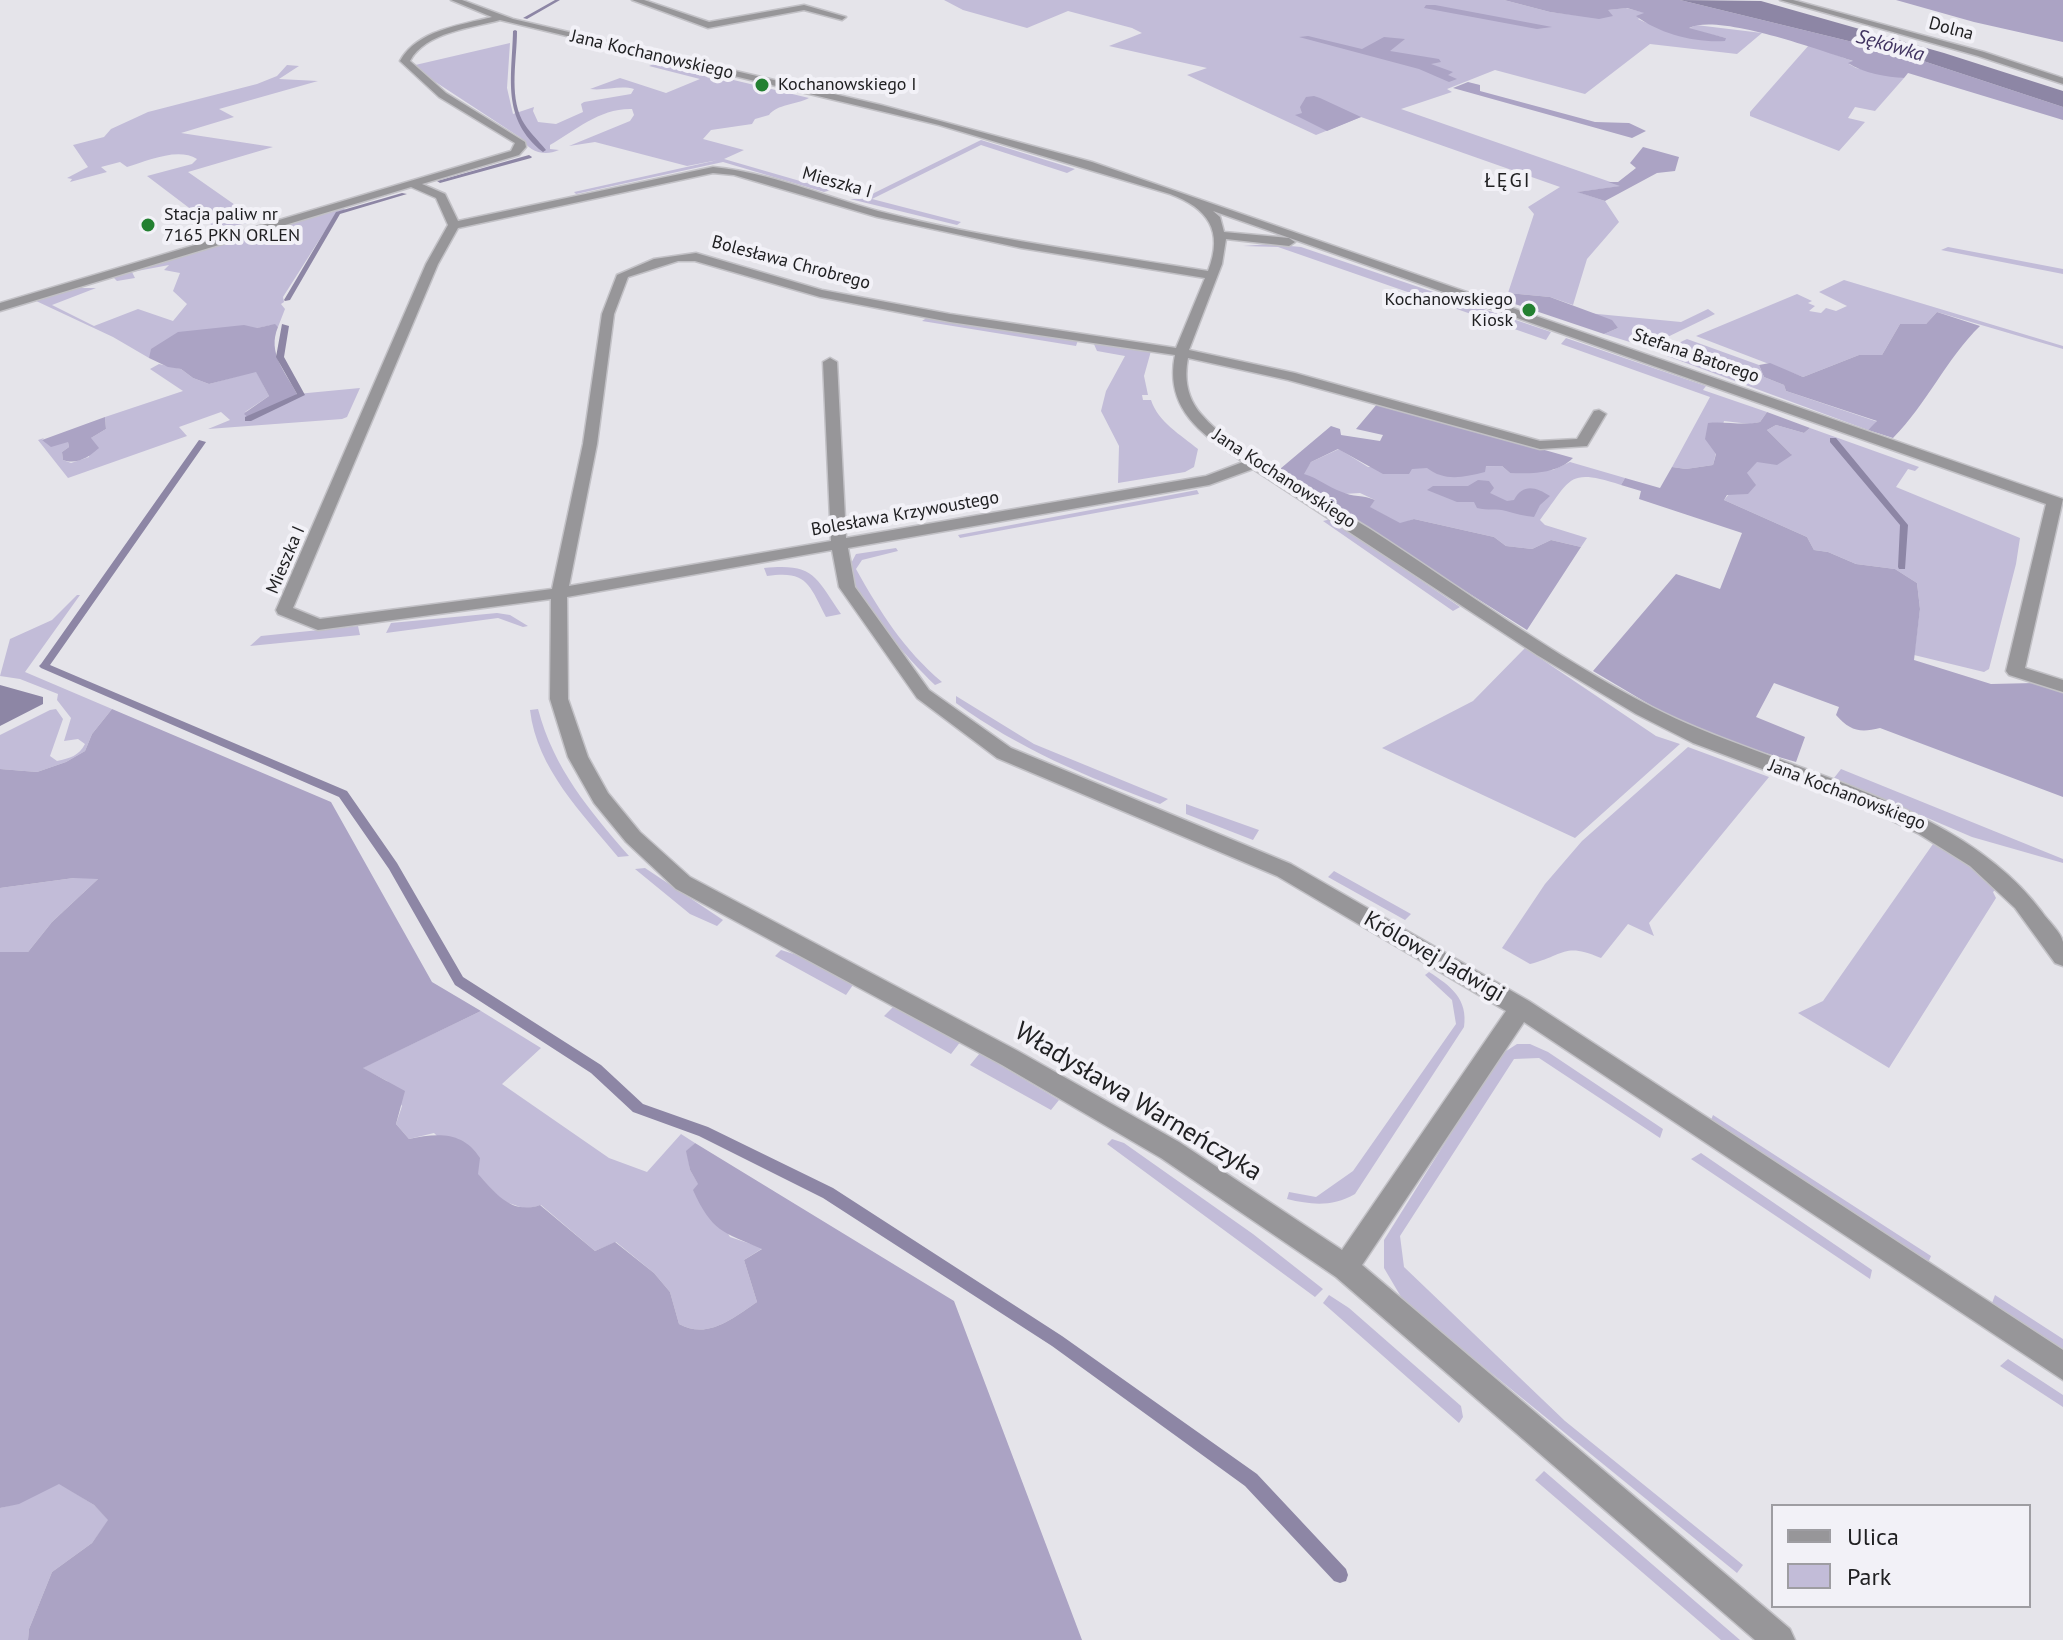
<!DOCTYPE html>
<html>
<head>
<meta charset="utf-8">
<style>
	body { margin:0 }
	#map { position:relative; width:2063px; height:1640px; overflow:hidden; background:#e5e4ea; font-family:"PT Sans",sans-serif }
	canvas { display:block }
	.legend { position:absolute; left:1771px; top:1504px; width:260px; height:104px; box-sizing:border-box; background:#f2f1f7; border:2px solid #9e9da2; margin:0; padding:10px 14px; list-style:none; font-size:24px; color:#202022 }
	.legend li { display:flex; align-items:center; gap:16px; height:40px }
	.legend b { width:40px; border:2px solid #9e9da2 }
</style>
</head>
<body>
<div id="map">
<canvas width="2063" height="1640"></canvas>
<ul class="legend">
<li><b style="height:10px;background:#979699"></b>Ulica</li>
<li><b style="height:22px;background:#c2bcd8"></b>Park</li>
</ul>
</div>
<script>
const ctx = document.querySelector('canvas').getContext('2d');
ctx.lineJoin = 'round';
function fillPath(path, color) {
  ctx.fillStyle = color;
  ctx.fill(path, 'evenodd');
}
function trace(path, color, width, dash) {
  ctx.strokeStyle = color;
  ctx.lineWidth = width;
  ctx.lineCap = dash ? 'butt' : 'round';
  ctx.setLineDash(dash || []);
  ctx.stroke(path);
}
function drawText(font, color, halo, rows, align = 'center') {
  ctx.font = font + ' "PT Sans",sans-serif';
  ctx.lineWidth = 8;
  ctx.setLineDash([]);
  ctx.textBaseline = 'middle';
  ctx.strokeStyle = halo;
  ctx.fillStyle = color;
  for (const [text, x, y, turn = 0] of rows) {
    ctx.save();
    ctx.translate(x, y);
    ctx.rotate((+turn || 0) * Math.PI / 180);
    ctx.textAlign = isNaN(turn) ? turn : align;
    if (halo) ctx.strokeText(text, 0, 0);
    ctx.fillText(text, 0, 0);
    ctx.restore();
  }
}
fillPath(new Path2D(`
	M944,0h560l46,12 33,4h29l-5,-6 19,-2 20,5 -8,6c34,15 51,21 88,19l-38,-9 8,-4 66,8 -25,21 -87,-10 -65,50 -90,-24 -48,19 5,3 -51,17 221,77 -44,6 27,9 14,21 -32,37 -14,46 -23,-8 -42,-4 26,-79 -6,-7 32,-20 -199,-70 -45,18 -129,-60 20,-7 -98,-22 33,-13 -10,-5 -64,-17 -41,17 -64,-18z
	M510,43l-3,45 6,26 21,-7 -1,4 5,11 18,2 27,-12 -2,-8 3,-2 47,-8 3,-5c-14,-4 -29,2 -44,0l30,-11 46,15 34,-14 -51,-13 9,-4 151,36c-13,7 -32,6 -40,17l-14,4 -3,5 -41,6 -8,9 41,11 -20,9 107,31 -7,2 -101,-30 -147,32 -2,-2 144,-32 -31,6 -92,-24 -26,4 61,-25 4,-6 -2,-6c-32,-1 -56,21 -82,36v4l9,1c-16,7 -30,1 -38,-12l-110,-72z
	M1809,45l46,17 -6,2 7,4 48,10 -29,33 -20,-4 -7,11 17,4 -26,29 -89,-35v-4z
	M287,65l12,1 -20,13 39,2 -99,28 15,8 -53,16 92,14 -85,25 70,49 -26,5 -11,6 -74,-56 45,-12 5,-5c-19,-12 -50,2 -70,8l-7,-5 -19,5 6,5 -37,10 2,-3 -5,-1 21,-11 -15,-22 31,-8 7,-8 37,-17 109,-28 20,-8z
	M981,140l94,29 -8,4 -86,-28 -109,54 89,23 -4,3 -107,-26h12z
	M342,206l3,4 -8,2 -54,85 1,5 -3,2 4,5 -7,18c-9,-4 -14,1 -24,1 -39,-2 -73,3 -105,30l-36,-21 -79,-37 41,-12h21l-44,17 42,21 44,-17 35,12 14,-17 -14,-13 7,-18 -16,-3 5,-5 -37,7 3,6 -18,3 -3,-3 9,-5z
	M1269,244l32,3 250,85 -5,8 -268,-93 -35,-1z
	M1948,247l115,22v5l-122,-24z
	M1844,280l219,66v3l-126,-37 -11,12h-26l-18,31h-23l-56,22 -107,-41 101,-42 15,7 -4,2 7,3 -6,5 12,2 5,-5 10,3 11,-5 -28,-14z
	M1708,309l7,5 -60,29 -10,-4 -12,4 -29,-9 14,-6 -31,-15 94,9z
	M928,317l150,23 -2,6 -154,-25z
	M1566,338l140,48 -3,4 64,22 -7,10 -10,2 -26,-3 -11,44 -27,4 -14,-2 38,-70 -149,-53z
	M1687,339l72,26 5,12 20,8 2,6 92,31 -10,8 -201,-74 8,-5 -7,-3z
	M1093,342l58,9 -7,25 4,19h-6l1,5h8c7,22 30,35 47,49l-4,18 -9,5 -67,11 1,-37 -18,-35 5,-20 19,-35 -28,-5z
	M159,364l22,5 12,9 16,6 47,-13 13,25 -24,16 43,-9 9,-9 63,-6 -13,29 -5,2 -134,10 22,-9 -9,-8 -42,15 8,9 -119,42 -30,-38 6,-2 -2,2 26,2 1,5 -7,5 1,8 8,3 18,-6 2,-19 15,-9 -1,-12 78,-26 -33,-22z
	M1776,425l28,8 6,-5 109,39 -4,4 -7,-2 -12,18 124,51 -4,26 -27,105 -5,3 -70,-17 6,-46 -3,-26 -22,-14 -39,-5 -28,-12 -14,-2 -7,-13 -83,-37 33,-39 34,-7 -24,-24z
	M1339,449l29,18 134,-1 8,7 43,-3 17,-8 55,16 -4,7c-54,-17 -49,-7 -81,35l5,5 42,13 -6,9 -30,-7 -19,9 -26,-3 -12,-9 -80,-18 -14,5 -31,-17 6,-7 -15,-7 -17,1 -40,-20 8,-12z
	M1197,490l2,4 -239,44 -2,-3z
	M1331,519l129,88 -7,4 -130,-90z
	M896,548l2,3 -36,9 -6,9c24,43 48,81 86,113l-7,3c-28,-27 -74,-79 -87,-116l8,-15z
	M764,568c50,-5 51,8 77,46l-15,3c-17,-33 -19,-47 -59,-41z
	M77,595h3l-55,77 87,37 -20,25 -7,17 -19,11 -29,10 -37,-3v-34l50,-25 6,-1 7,10 -13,37 7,5c13,-3 22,-5 28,-17l-7,-5 -14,2 7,-23 -14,-18 1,-6 -38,-15 -20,-3 10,-37 42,-19z
	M497,613l13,2 18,11 -5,1 -25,-9 -112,15 5,-10z
	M358,626l2,9 -110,11 11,-10z
	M1525,648l131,88 24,8 -105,94 -193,-90 91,-47z
	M956,696l78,48 134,55 -8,5c-73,-27 -141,-55 -204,-101z
	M538,709c16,60 51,101 91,147l-11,1c-36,-44 -81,-88 -88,-147z
	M1688,747l81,30 -120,146 5,13 -26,-12 -27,34c-37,-16 -36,-3 -71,6l-28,-16 43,-64 37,-43z
	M1841,769l222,90v4l-91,-26 -138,-59z
	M1186,804l73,26 -6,10 -67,-26z
	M1933,844l37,22 25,24 -2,2 3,6 -107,170 -91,-55 25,-12z
	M645,868l78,52 -6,6 -27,-12 -55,-45z
	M1334,871l77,43 -6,6 -77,-43z
	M74,878h25l-47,44 -24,30h-28v-64z
	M781,950l32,10 42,22 -9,13 -71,-39z
	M1429,972c22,14 39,27 35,55l-109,167c-23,13 -43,11 -68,5l2,-7 27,5 37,-26 103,-147 -4,-24 -27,-25z
	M895,1005l66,36 -10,13 -67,-38z
	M481,1011l60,37 -39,36 107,74 38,14 34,-38 14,9 -8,8 3,19 40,67 33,11 -19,12 13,42c-24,16 -49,38 -78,22l-9,-32 -16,-19 -38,-31 -21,9 -54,-46 -15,4 -23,-8 -69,-68 -25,6 -13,-15 6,-18 -15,-25 -25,-13z
	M1517,1044h13l18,8 115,77 -3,9 -121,-80 -25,1 -114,177 4,31 161,154 178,144 -6,8 -333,-271 -20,-34v-28l116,-185z
	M980,1053l79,47 -8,10 -81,-45z
	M1713,1115l218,141 -3,7 -217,-143z
	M1112,1139l12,4 129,91 70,55 -8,8 -208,-153z
	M1701,1153l171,117 -2,9 -179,-120z
	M1329,1295l20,13 112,98 2,11 -4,6 -136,-120z
	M1995,1295l68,44v10l-71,-46z
	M2008,1359l55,36v12l-63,-41z
	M1544,1471l196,169h-19l-186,-160z
	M59,1483l35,22 15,15 -17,23 -40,29 -23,57 -1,11h-28v-132l19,-5z`), '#c2bcd8');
fillPath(new Path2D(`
	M1504,0h176l222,54 161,53v13l-155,-47 -4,5c-17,-1 -41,-5 -56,-15l5,-2c-31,-10 -135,-48 -164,-33l37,10 -1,3c-30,2 -65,-7 -89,-25l8,-3 -17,-5 -19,2 5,6 -14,3 -49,-7z
	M1896,0h167v42l-89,-20z
	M1426,5h9l117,22 -15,2 -113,-21z
	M1308,36l54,13 22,-12 21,2 -15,12 49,8 2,3 -10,2 22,8 -5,3 9,4 -8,3 -30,-13 -120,-32z
	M1468,82l12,3v6l115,31 34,1 17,8 -14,7 -179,-50z
	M1314,96l6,2 41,19 -34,14 -32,-16 7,-2 -2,-6 6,-10z
	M1643,147l36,10 -4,14 -18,2 -52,28 -28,-9 43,-6 -12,-4h10l18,-14 -6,-5z
	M1508,293l42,4 62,23 6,8 -14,6 -98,-33z
	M1937,312l43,14c-34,33 -53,78 -87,112l-25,-8 9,-9 -91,-30 -2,-6 -20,-8 -5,-12 11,-2 33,14 56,-22h23l18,-31h26z
	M275,324l3,3c-11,26 7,44 19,67l-9,9 -39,15 -5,-4 2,-2 23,-16 -13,-24 -47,12 -16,-6 -12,-9 -13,-2 -19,-9 2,-9 27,-17 66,-7 13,3z
	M1378,403l195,55c-16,16 -42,16 -63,15l-8,-7h-16l-1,6c-21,5 -40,10 -58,-4l-15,1 -3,5h-26l-45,-25 -27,13 -7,12c14,4 24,13 38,18 10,5 22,3 33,8l-5,7 30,16 14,-4 80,18 12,9 26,3 19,-9 30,7 -54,83 -157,-99 -90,-62 51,-43 9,3 1,6 39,6 3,-6 -27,-6z
	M1767,412l43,16 -6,5 -28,-8 -9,5 25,25 -15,10 -20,-3 -10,11 9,12 -8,9 -21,1 -3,5 83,37 7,13 14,2 28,12 39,5 22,14 3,26 -6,51 77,24 43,-1 29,9v105l-183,-69c-20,5 -30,3 -44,-13l3,-8 -65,-24 -18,34 49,20 -9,25 -55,-16 -72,-30 -76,-45 83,-97 44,15 22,-56 -103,-34 2,-8 -20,-6 4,-7 35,10 12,-21 14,2 27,-4 3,-11 -11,-15 3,-16c17,-2 35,3 52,-1z
	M105,417l1,12 -15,9 8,10c-10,9 -22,17 -36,12l-1,-8 7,-5 -1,-5 -17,5 -9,-7z
	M1478,480l11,1 5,7 -4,5 17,8 7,-1c9,-17 22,-13 36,-4l-10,9 -6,12c-10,-1 -18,-3 -28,-6 -8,-3 -19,0 -29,-3l-3,-6h-17l-30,-12 6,-4h35z
	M112,709l219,93 101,180 49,29 -118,57 42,23 -9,33 13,15c28,-6 54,-8 71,19l-2,16c18,20 34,41 62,31l55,46 20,-9 39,31 16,19 9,32c29,16 54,-6 78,-22l-13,-42 18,-11c-39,-17 -50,-17 -69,-59l5,-6 -8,-14 -4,-19 9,-8 259,158 128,339h-1054l1,-11 23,-57 40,-29 16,-23 -14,-15 -35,-21 -40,20 -19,4v-556h28l24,-30 46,-43 -24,-1 -74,10v-119l37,3 29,-10 19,-11 7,-17z`), '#aba3c4');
fillPath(new Path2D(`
	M1680,0l81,1 183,52 119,38v16l-161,-53z
	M0,685l43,12v7l-43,22z`), '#8d86a5');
fillPath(new Path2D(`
	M555,0h5l-33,19 -4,-1z
	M515,30l2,1c0,29 -8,62 5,89 6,11 16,20 24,30l-3,2c-42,-33 -31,-74 -30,-121z
	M529,155l3,2 -1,1 -91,25 -3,-2z
	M402,193l5,1 -67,20 -50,86 -5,1 -1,-1 52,-88z
	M282,324l7,2 -5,31 21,38 -54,26h-6v-4l52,-23 -21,-37z
	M1830,438h6l72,87 -3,44h-6l-1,-2 2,-42 -70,-83z
	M199,440l7,2 -156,223 297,126 50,72 66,114 138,88 42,39 65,23 125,61 229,148 195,138 89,95 2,6 -2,6 -6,2 -6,-2 -89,-95 -193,-140 -229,-148 -124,-62 -66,-24 -42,-39 -136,-88 -66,-116 -50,-72 -298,-129 -2,-2 2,-2z`), '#8d86a5');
const minor = new Path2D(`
	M451,0h11l51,19 368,86 211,57 971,337 -38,169 38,12v12l-54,-17 -3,-4 40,-167 -833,-293 7,6 4,15 65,6 6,4 -6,4 -63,-7 -4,25 -33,86 106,23 245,68 37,-2 17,-28 5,-1 7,4 -19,32 -47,3 -252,-69 -100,-22c-4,20 -1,40 13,56 36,42 121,85 169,115 93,60 183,127 282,178 123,63 306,91 390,205 6,9 19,20 21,30 0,7 0,17 0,24l-8,-3 -40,-55 -45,-42 -51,-32 -53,-26 -173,-65 -57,-29 -99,-59 -284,-186 -44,16 -361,63 7,39 74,103 82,58 280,116 238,137 534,349v30l-539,-358 -162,243 428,364 5,11h-40l-419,-363 -175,-119 -159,-93 -326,-176 -50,-47 -32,-39 -26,-46 -18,-58 1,-100 -233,31 -40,-16 -2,-4 150,-346 22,-39 -12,-27 -25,-11 -411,124v-8l511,-152 4,-8 -76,-46 -39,-36c17,-31 61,-36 92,-44zM500,20l439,105 231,69c38,14 54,37 38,77 -110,-18 -222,-32 -330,-60 -55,-15 -109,-39 -165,-44l-255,54 -13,-27 -23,-10 97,-29 7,-8 -1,-5 -79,-49 -36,-32c15,-29 62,-33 90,-41zM713,173l21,2 143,42 144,31 184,30 -29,70 -226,-34 -128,-24 -126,-37 -42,6 -37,16 -15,39 -19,130 -31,145 -232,30 -27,-11 145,-344 20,-36zM678,261h17l125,36 130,25 225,33c-11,55 28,80 68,107l-37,14 -360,62 -9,-176 -7,-4 -7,4 8,179 -262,45 28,-142 17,-130 14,-37zM832,550l7,37 78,111 80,60 280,118 229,135 -164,239 -163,-108 -161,-91 -328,-174 -50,-45 -32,-39 -20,-36 -20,-58 -1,-102z
	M632,0h12l65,22 95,-17 42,12 -4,3 -38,-10 -96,18z
	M1780,0h13l191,52 79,26v6l-85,-28z`);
trace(minor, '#c2c1c6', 3);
fillPath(minor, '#979699');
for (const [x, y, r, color] of [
	[762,85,8,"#238031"],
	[148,225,8,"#238031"],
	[1529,310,8,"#238031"]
]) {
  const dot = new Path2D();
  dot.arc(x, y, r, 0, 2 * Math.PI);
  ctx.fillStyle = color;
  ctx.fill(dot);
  trace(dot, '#f2f1f7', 3);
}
drawText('18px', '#202022', '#f2f1f7', [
	["Dolna",1951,29,15],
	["Jana Kochanowskiego",652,55,13],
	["Mieszka I",837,183,16],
	["Bolesława Chrobrego",791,263,15],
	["Stefana Batorego",1696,356,19],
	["Jana Kochanowskiego",1284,479,33],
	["Bolesława Krzywoustego",905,514,-10],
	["Mieszka I",286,560,-67],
	["Jana Kochanowskiego",1847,795,21]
]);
drawText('18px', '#202022', '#f2f1f7', [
	["Kochanowskiego I",778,85],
	["Stacja paliw nr",164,215],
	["7165 PKN ORLEN",164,236],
	["Kochanowskiego",1513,300,"right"],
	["Kiosk",1513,321,"right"]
], 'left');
drawText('italic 20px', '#403360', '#f2f1f7', [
	["Sękówka",1890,46,16]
]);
ctx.letterSpacing = '2px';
drawText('20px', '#202022', '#f2f1f7', [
	["ŁĘGI",1508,181]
]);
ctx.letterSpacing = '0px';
drawText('22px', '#202022', '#f2f1f7', [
	["Królowej Jadwigi",1434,957,30]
]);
drawText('26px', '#202022', '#f2f1f7', [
	["Władysława Warneńczyka",1138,1102,31]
]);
</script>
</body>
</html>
